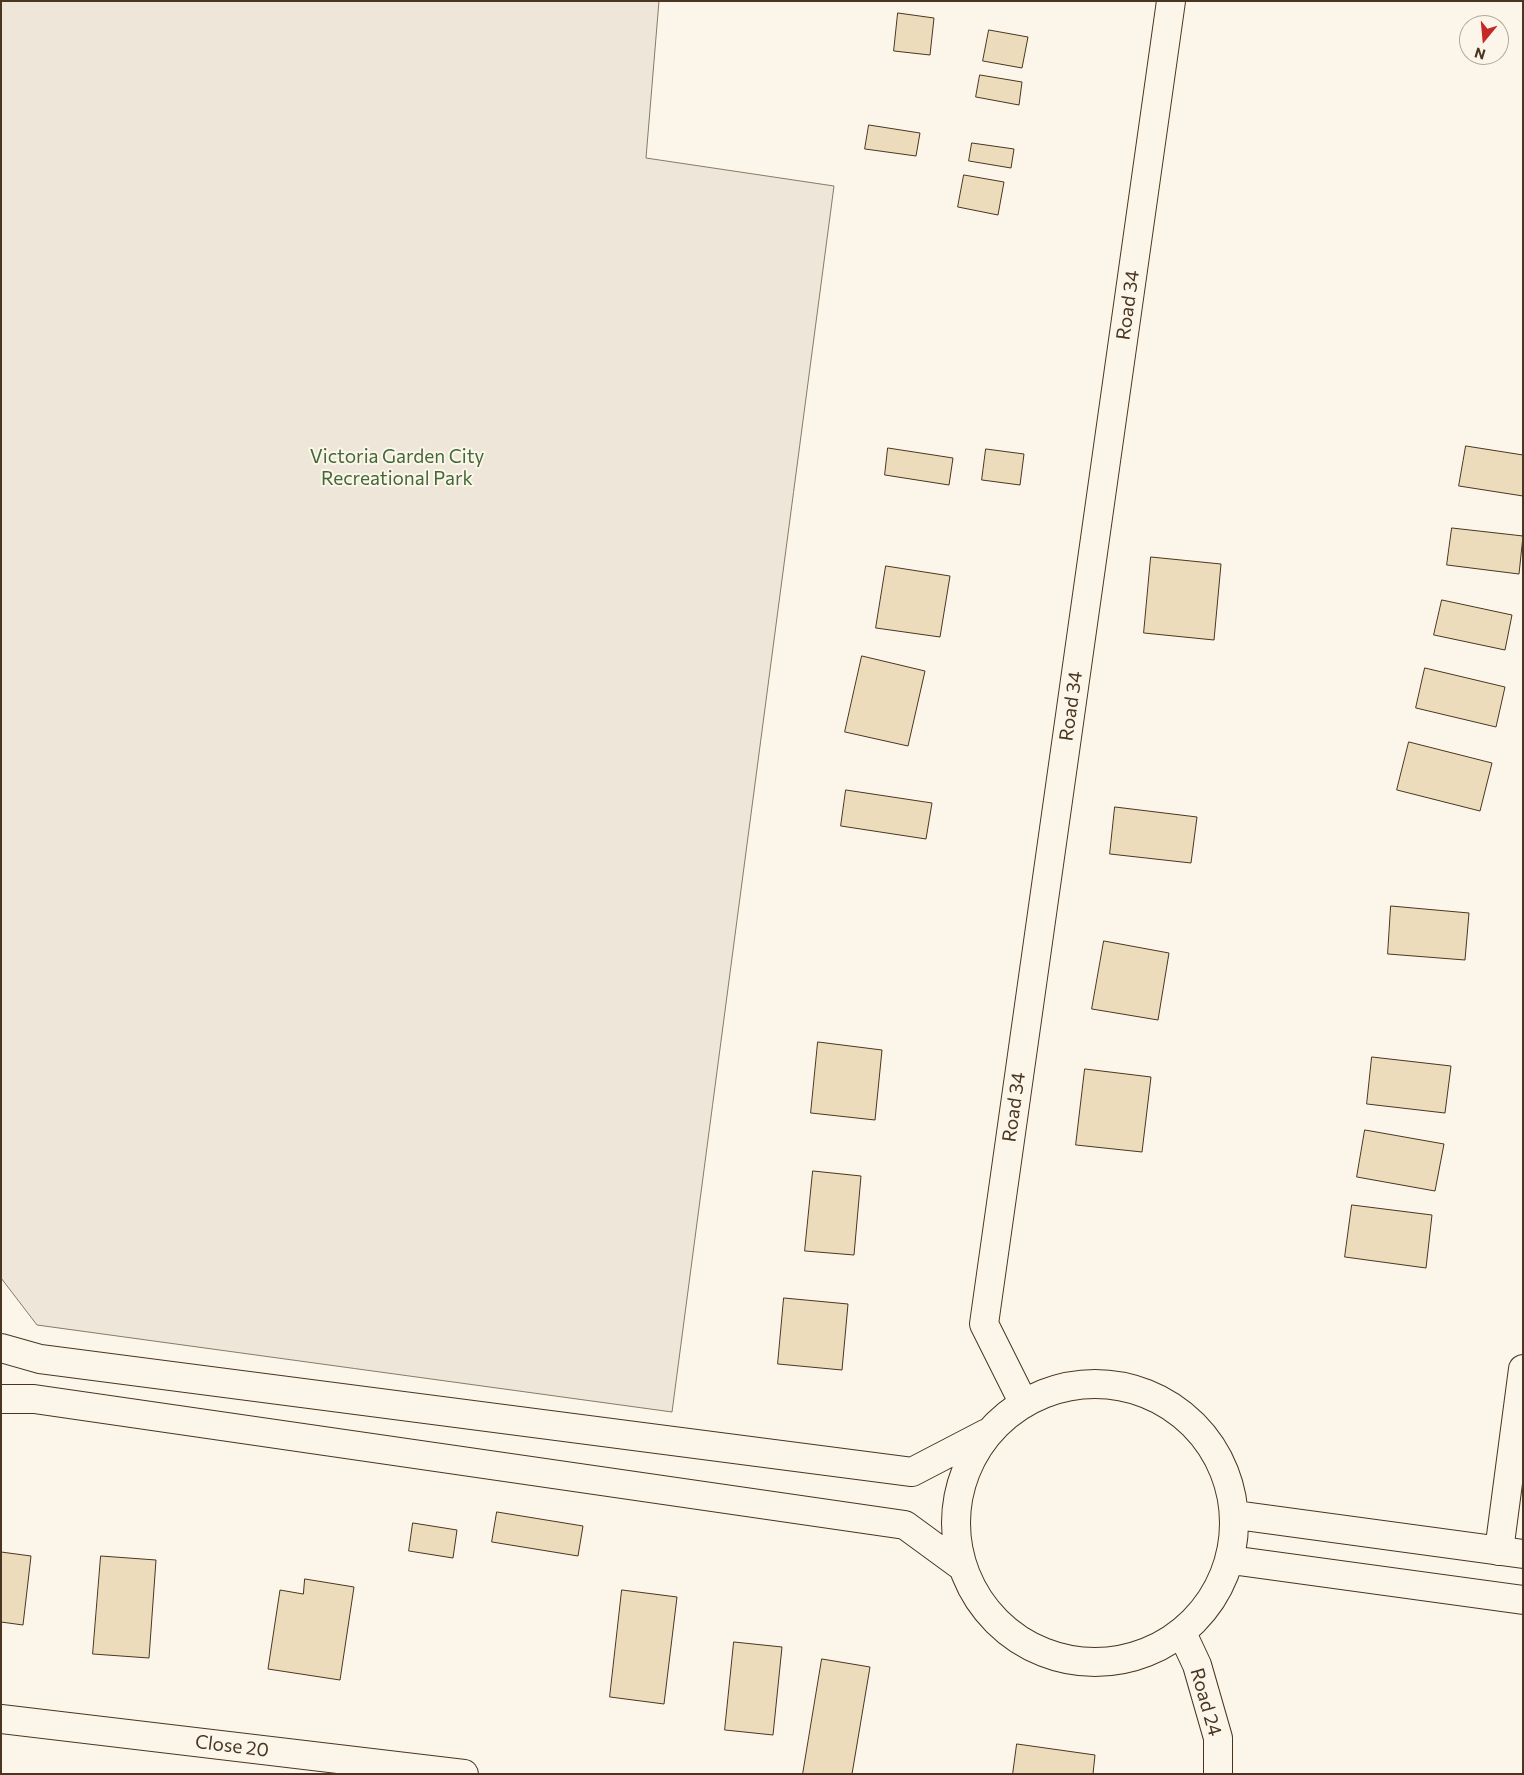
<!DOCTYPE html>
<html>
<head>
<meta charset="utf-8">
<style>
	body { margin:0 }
	#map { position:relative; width:1524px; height:1775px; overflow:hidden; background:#fbf6e9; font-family:Commissioner,sans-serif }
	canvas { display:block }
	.frame { position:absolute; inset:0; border:2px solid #4a3520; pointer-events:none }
	.north { position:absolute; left:1459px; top:15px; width:50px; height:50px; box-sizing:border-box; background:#fbf6e9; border:1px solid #b4a999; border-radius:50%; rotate:197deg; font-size:14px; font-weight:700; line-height:20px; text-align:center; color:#4a3520 }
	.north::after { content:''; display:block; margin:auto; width:18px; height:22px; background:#c62828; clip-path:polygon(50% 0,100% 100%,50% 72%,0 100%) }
</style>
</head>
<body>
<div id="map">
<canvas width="1524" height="1775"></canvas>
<div class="frame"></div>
<div class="north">N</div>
</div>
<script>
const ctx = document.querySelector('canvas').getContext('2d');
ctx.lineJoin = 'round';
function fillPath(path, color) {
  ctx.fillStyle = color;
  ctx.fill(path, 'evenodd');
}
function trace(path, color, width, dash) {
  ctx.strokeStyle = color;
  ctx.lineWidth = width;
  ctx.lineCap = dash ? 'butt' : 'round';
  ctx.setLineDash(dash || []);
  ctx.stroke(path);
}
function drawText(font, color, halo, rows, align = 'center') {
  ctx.font = font + ' Commissioner,sans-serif';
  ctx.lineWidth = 4;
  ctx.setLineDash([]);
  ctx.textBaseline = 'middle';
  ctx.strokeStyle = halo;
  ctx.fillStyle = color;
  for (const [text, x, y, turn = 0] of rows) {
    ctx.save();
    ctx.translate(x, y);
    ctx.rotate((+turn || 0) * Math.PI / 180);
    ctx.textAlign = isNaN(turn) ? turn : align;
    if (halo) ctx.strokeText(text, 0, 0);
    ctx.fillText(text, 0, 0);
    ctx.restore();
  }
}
const green = new Path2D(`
	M1,1h658l-13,157 188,28 -162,1226 -635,-87 -36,-47z`);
fillPath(green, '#ede6d9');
trace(green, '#887966', 1);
const building = new Path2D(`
	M898,13l36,5 -4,37 -36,-4z
	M989,30l39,7 -6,31 -39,-7z
	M980,75l42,7 -3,23 -43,-8z
	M869,125l51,8 -4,23 -51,-7z
	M972,143l42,6 -3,19 -42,-7z
	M964,175l40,7 -6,33 -40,-8z
	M1466,446l57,9v41l-64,-10z
	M888,448l65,10 -4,27 -64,-10z
	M986,449l38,5 -4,31 -38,-5z
	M1452,528l71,8 -4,38 -72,-9z
	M1151,557l70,7 -7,76 -70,-7z
	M886,566l64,10 -10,61 -64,-9z
	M1442,600l70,15 -7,35 -71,-15z
	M862,656l63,15 -17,75 -63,-14z
	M1425,668l80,19 -9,40 -80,-19z
	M1409,742l83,21 -12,48 -83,-21z
	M846,790l86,13 -6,36 -85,-13z
	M1115,807l82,10 -6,46 -81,-9z
	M1391,906l78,7 -4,47 -77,-6z
	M1104,941l65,12 -11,67 -66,-11z
	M818,1042l64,8 -7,70 -64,-7z
	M1372,1057l79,9 -6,47 -78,-9z
	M1085,1069l66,8 -9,75 -66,-7z
	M1365,1130l79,14 -9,47 -78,-14z
	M813,1171l48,5 -7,79 -49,-4z
	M1352,1205l80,10 -6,53 -81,-11z
	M784,1298l64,6 -6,66 -64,-6z
	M497,1512l86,14 -5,30 -86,-14z
	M413,1523l44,7 -4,28 -44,-7z
	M1,1552l30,4 -8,69 -22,-3z
	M101,1556l55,4 -7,98 -56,-4z
	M305,1579l49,8 -14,93 -72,-11 12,-79 23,4z
	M622,1590l55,7 -13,107 -54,-7z
	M734,1642l48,5 -9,88 -48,-5z
	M822,1659l48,8 -18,107h-49z
	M1017,1744l78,11 -2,19h-80z`);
fillPath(building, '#ecdcbc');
trace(building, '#4a3520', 1);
const minor = new Path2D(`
	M1023,1402l-39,-78 187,-1323
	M1499,1551l24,-182
	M1182,1633l15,32 21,73v36
	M1,1719l463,55`);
const tertiary = new Path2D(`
	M1,1348l39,11 872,113 75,-39
	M956 1523a139 139 0 1 1 278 0a139 139 0 1 1-278 0Z
	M1,1399h33l871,126 56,41
	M1236,1515l287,39
	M1231,1560l292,40`);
trace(minor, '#4a3520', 30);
trace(tertiary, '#4a3520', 30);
trace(minor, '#fbf6e9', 28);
trace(tertiary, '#fbf6e9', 28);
drawText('19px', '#4a3520', '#fbf6e9', [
	["Road 34",1128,305,-82],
	["Road 34",1071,706,-82],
	["Road 34",1014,1107,-82],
	["Road 24",1206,1702,74],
	["Close 20",232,1746,7]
]);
drawText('19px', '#436837', '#fbf6e9', [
	["Victoria Garden City",397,457],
	["Recreational Park",397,479]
]);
</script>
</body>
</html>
